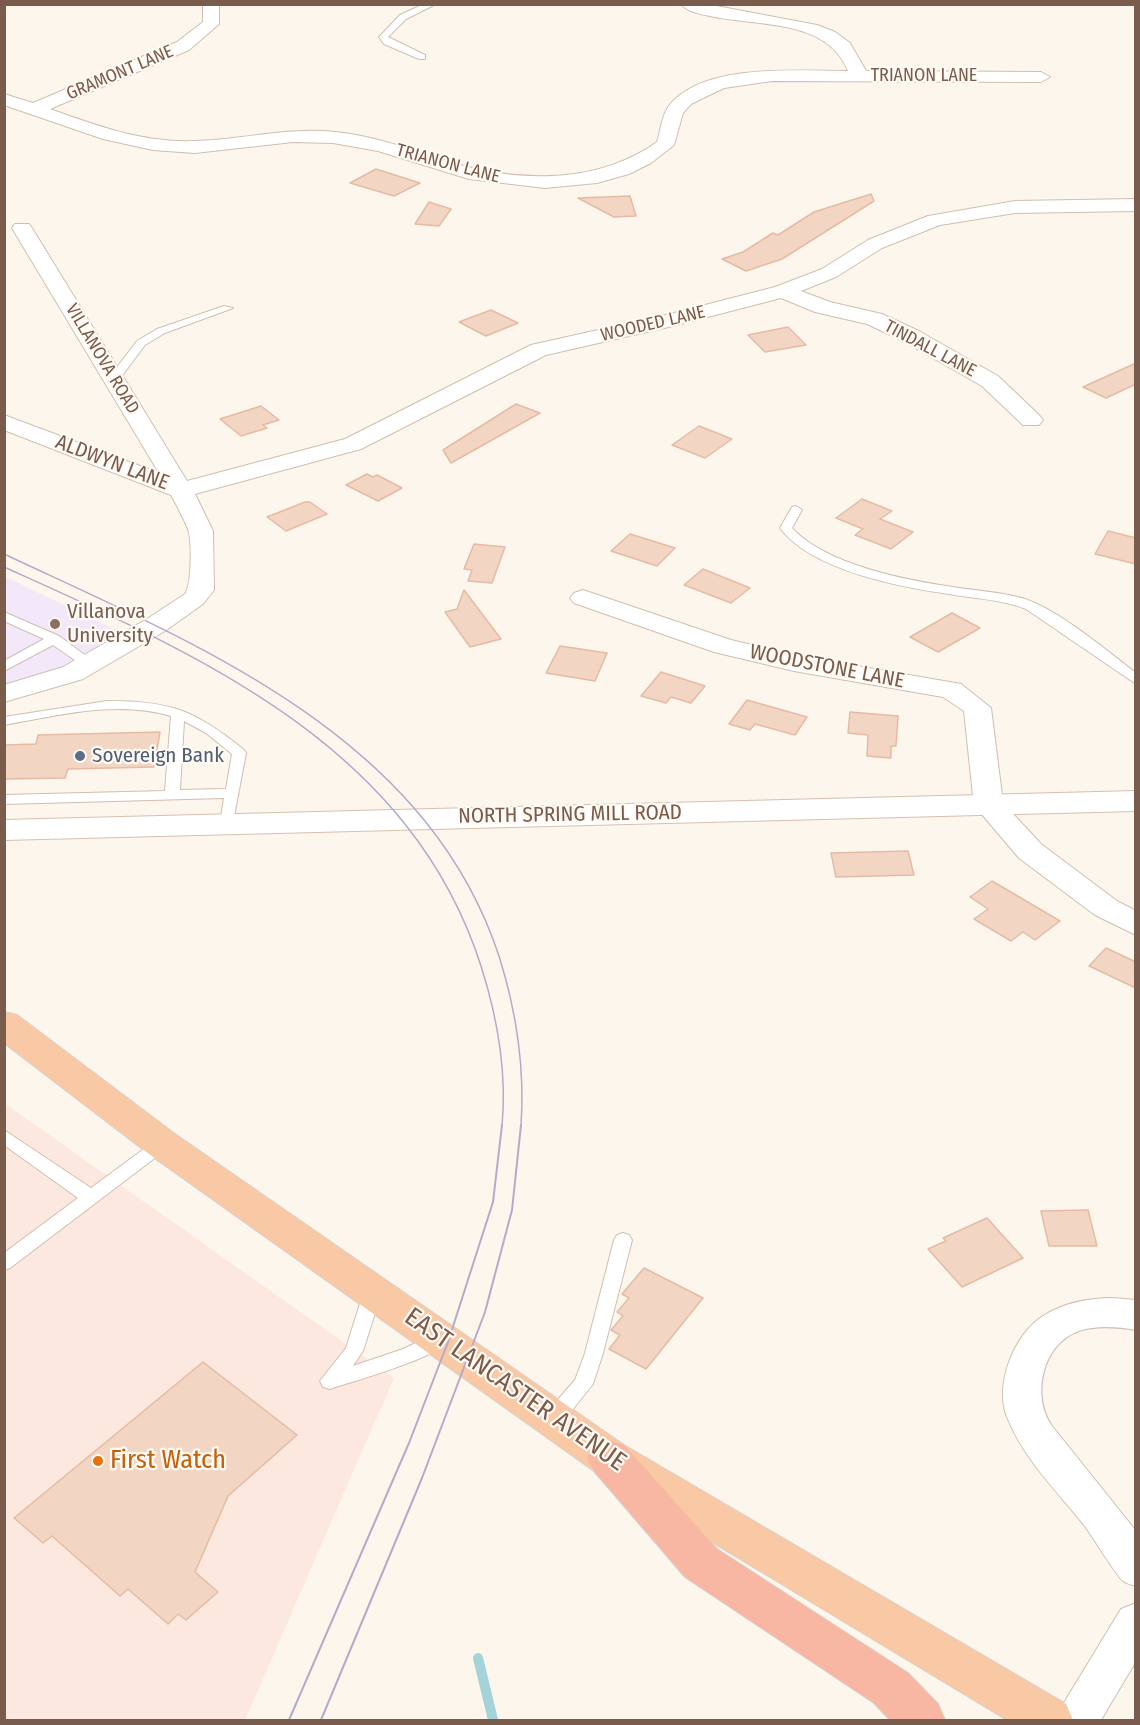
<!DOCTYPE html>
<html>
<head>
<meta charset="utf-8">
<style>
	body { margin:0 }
	#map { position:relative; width:1140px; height:1725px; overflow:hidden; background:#fdf6ec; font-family:"Fira Sans Condensed",sans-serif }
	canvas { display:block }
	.frame { position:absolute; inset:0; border:6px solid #7a5c4d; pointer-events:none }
</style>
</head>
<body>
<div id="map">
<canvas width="1140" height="1725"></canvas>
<div class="frame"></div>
</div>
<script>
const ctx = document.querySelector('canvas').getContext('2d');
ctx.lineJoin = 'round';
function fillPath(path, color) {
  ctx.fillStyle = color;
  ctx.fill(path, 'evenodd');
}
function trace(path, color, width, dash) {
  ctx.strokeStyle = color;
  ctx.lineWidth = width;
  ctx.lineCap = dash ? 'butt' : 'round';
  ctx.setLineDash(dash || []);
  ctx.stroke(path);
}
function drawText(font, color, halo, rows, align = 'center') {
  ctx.font = font + ' "Fira Sans Condensed",sans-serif';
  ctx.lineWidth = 4.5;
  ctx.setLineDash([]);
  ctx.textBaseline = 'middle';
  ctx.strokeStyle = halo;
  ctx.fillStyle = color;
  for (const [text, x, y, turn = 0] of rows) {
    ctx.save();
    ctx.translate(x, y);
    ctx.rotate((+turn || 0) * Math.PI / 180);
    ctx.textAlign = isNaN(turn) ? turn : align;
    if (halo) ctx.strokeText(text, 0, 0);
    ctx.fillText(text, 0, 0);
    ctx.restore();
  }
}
fillPath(new Path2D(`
	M4,1103l390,275 -149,342h-240z`), '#fde8e0');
fillPath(new Path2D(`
	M4,576l122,59 -51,29 -70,23z`), '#f3e8fa');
trace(new Path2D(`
	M478,1658l15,62`), '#a5d3da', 10);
const building = new Path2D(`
	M376,169l44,14 -26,13 -44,-13z
	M871,194l3,7 -92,58 -36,12 -24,-12 21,-7 30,-19 5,2 36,-23z
	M630,196l6,20 -22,1 -36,-19z
	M429,202l22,7 -12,17 -24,-2z
	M491,310l27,13 -32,13 -27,-14z
	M788,327l18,18 -41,7 -17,-17z
	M1136,363v21l-30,14 -23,-11z
	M516,404l24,9 -89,50 -8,-13z
	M261,406l18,14 -16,5 4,3 -26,8 -21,-17z
	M699,426l33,13 -27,19 -33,-13z
	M367,474l6,3 4,-2 25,13 -24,13 -32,-16z
	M862,499l30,12 -12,8 33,13 -22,17 -36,-14 8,-6 -27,-11z
	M305,502h5l17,12 -41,17 -19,-14z
	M1108,531l28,7v26l-41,-10z
	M630,534l45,14 -18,18 -46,-15z
	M474,544l31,3 -13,36 -24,-2 4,-11 -8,-1z
	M703,569l47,19 -19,15 -47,-18z
	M464,590l37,49 -31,8 -25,-35 12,-3z
	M952,613l28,15 -42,24 -28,-15z
	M560,646l47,7 -12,28 -49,-8z
	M661,672l44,14 -14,17 -20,-6 -5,6 -25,-7z
	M747,700l60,17 -12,18 -40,-11 -5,6 -21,-6z
	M850,712l48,4 -2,30h-5v12l-24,-2 1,-21 -20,-2z
	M160,732l-6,35 -86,2 -3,9 -61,1v-34l32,-1 2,-9z
	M908,851l6,24 -78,2 -5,-24z
	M992,881l68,40 -25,19 -12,-8 -12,9 -37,-22 14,-10 -18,-12z
	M1106,948l30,14v26l-47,-22z
	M1088,1210l9,36h-48l-8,-35z
	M987,1218l36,40 -61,29 -34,-38 18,-8 -3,-3z
	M644,1268l59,30 -57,71 -37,-20 11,-14 -9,-5 12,-14 -6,-4 12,-14 -7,-4z
	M203,1362l94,73 -69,61 -33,76 23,20 -32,28 -8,-6 -10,10 -40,-35 -8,7 -68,-60 -9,7 -29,-25z`);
fillPath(building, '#f3d5c3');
trace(building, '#e6bba3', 1.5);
const service = new Path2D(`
	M424,4h12l-30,15 -18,18 37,18v4h-6l-35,-15 -5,-7 21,-22z
	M224,306l9,2 -68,25 -20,12 -27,36h-8l-2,-2 29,-38 20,-12z
	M796,506l6,4 -10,18c34,37 113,52 161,59 24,4 49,5 72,12 35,12 81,51 111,74v11l-110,-75c-25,-10 -51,-10 -77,-15 -50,-7 -138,-24 -169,-66l12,-21z
	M4,612l55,24 38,28 -2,3h-10l-32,-22 -49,26v-10l40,-22 -40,-18z
	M107,701c64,0 88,9 137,49l2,3 -14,74 -5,2 -7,-5 4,-26 -220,6v-9l161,-4 6,-75c-55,-16 -112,-1 -167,9v-8zM184,721l22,12 26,21 -6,35 -46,1z
	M4,1130l87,58 65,-48h12l3,4 -3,4 -158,120 -6,2v-17l74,-55 -74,-53z
	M623,1233l6,2 3,5 -29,113 -10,31 -32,40 -7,2 -7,-2 -3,-6 3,-6 28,-32 10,-27 29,-113 3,-5z
	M373,1284l6,2 3,5 -19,60 -10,15 50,-17 36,-17 7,3 2,5c-9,18 -95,41 -118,49l-7,-2 -3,-6 26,-33 18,-57 3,-5z`);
const minor = new Path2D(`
	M203,4h16v20l-30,26 -139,59c47,17 94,34 145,32 47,-1 92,-14 140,-9 42,4 82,20 122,32 67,19 142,19 200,-22 4,-12 4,-24 11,-35 33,-45 131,-36 180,-36 -21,-53 -90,-44 -138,-55 -9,-2 -23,-4 -29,-12h25l111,21 18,7 15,11 16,28 175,1 9,5 -9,5 -269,-1 -48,7 -33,16 -8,9 -9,32 -23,18 -22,11 -32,9 -52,5 -76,-9 -91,-28 -45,-8 -40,-1 -98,11 -42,-3 -50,-11 -99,-34v-11l29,9 144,-61 26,-20z
	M1136,199v12l-121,2 -75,12 -58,23 -46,29 -35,14 29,11 52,12 37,17 79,45 41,39 4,5 -4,5h-16l-41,-39 -79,-45 -36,-17 -52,-12 -34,-14 -108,28 -127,29 -185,94 -166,45 18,37 1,59 -11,14 -38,27 -82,48 -79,23v-17l59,-18 84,-48 38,-25c7,-10 7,-53 3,-65 -5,-12 -11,-23 -17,-34l-167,-65v-15l155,58 -147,-245 3,-4h14l3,4 155,253 158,-42 186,-94 139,-31 105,-27 47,-18 46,-29 60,-24 87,-15z
	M583,590l148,50 63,15 167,29 30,24 12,95 38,41 76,57 19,10v24l-41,-20 -76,-57 -40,-47 -5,-6 -10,-94 -21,-14 -149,-26 -80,-19 -140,-49 -4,-5 4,-5z
	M1113,1298l23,2v30c-18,-3 -39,-5 -57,1 -37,13 -48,65 -27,95l84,105v55c-4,-1 -10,-3 -13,-5 -5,-3 -32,-47 -39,-56 -27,-34 -61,-67 -77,-108 -13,-32 7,-83 36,-101 20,-13 46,-18 70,-18z
	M1136,1603v58l-35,59h-46l7,-14 59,-97z`);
const secondary = new Path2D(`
	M1136,791v20l-1132,29v-20z`);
const trunk = new Path2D(`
	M4,1012l13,3 158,119 449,311 442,259 7,16h-66l-413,-249 -445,-317 -145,-111z`);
const motorway = new Path2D(`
	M609,1440l15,5 93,104 191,124 30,31 7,16h-55l-16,-17 -189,-126 -91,-106 -7,-13 7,-13z`);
trace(service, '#d1beb0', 2);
trace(minor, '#d1beb0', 2);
trace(secondary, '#d6c0b0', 2);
trace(trunk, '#dad1cd', 2);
trace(motorway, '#dad1cd', 2);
fillPath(service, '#fff');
fillPath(minor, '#fff');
fillPath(secondary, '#fff');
fillPath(trunk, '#f9c8a4');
fillPath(motorway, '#f7b7a3');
trace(new Path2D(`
	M4,554c194,91 422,181 495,402 17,54 26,113 22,170
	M4,567c195,88 406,178 477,399 16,50 26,107 21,160`), '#b9a8c9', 1.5);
trace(new Path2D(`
	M289,1720l120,-277 39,-101 45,-140 9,-77
	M321,1720l101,-242 63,-166 27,-102 9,-85`), '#b9a8c9', 2);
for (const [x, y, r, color] of [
	[55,624,6,"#8d6e63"],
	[80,756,6,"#5c6f8a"],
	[98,1461,6,"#e8710a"]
]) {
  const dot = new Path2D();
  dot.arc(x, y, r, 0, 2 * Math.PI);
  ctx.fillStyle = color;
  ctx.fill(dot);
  trace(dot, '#fffaf3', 2);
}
drawText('18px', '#7a5c4d', '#fffaf3', [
	["GRAMONT LANE",120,73,-23],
	["TRIANON LANE",924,76],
	["TRIANON LANE",448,164,15],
	["WOODED LANE",653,324,-13],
	["TINDALL LANE",930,349,28],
	["VILLANOVA ROAD",102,359,59]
]);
drawText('21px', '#7a5c4d', '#fffaf3', [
	["ALDWYN LANE",112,463,21],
	["WOODSTONE LANE",827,667,11],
	["NORTH SPRING MILL ROAD",570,815,-1]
]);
drawText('21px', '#785e54', '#fffaf3', [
	["Villanova",67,612],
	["University",67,636]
], 'left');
drawText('21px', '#4e5e75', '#fffaf3', [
	["Sovereign Bank",92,756]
], 'left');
drawText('26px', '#7a5c4d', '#fffaf3', [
	["EAST LANCASTER AVENUE",515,1390,35]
]);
drawText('26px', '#c56008', '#fffaf3', [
	["First Watch",110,1461]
], 'left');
</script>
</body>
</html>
